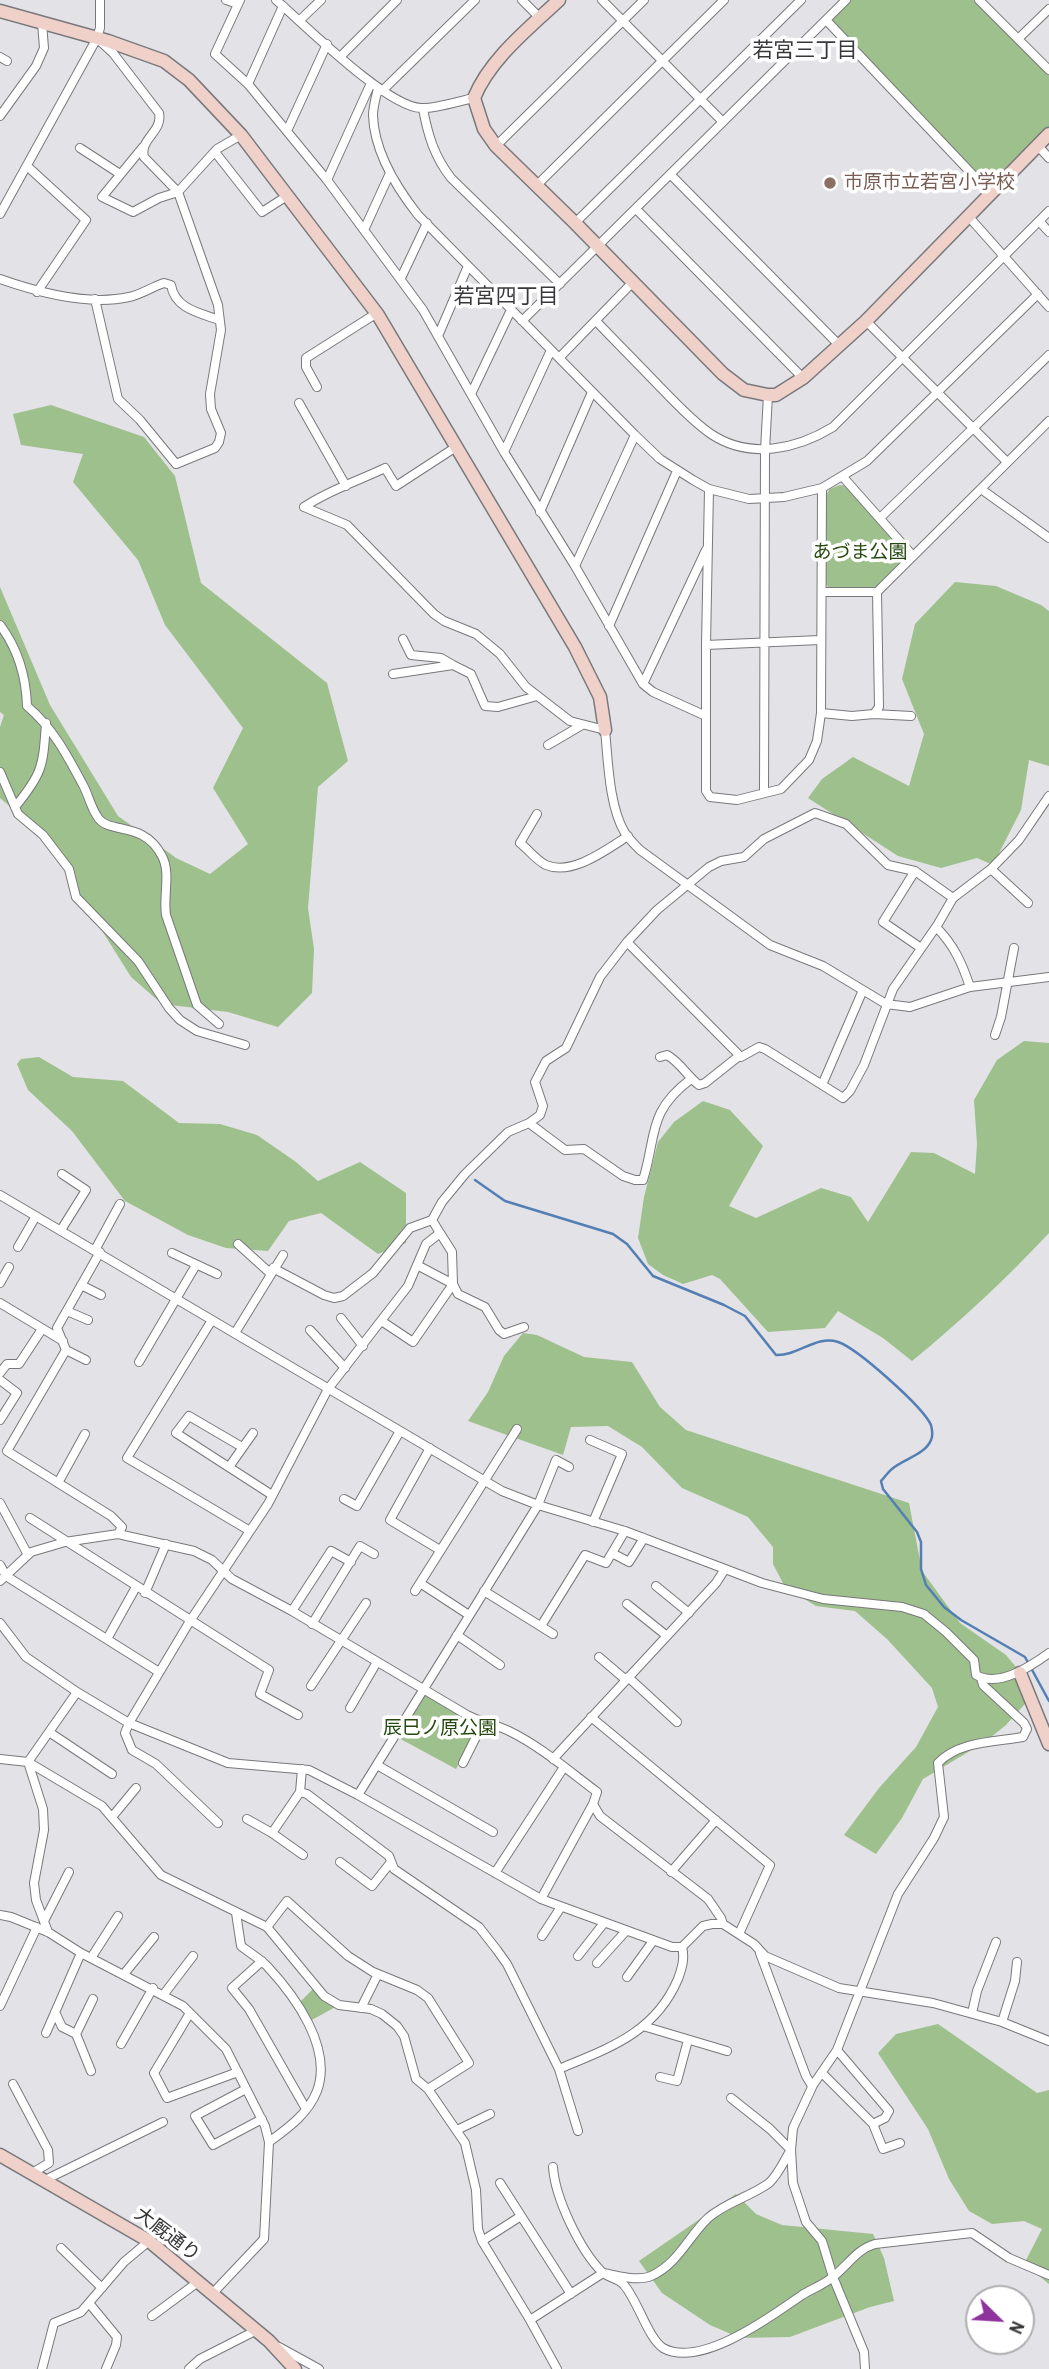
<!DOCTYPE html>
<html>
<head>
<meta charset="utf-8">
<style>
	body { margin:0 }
	#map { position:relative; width:1049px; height:2369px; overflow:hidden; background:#e3e2e6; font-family:"Archivo Narrow",sans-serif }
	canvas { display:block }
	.north { position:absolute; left:965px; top:2285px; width:70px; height:70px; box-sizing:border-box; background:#fff; border:2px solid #afafaf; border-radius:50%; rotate:114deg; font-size:19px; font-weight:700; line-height:28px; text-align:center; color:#363638 }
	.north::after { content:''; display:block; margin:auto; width:24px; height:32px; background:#8e329d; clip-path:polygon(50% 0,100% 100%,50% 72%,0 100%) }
</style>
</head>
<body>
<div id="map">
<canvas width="1049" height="2369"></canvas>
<div class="north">N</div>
</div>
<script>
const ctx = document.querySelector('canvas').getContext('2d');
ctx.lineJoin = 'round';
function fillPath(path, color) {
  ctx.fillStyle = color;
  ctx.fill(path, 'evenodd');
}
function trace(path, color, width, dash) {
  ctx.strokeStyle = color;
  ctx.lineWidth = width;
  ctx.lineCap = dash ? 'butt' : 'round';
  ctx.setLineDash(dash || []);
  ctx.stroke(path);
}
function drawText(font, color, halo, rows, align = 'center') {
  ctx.font = font + ' "Archivo Narrow","Noto Sans JP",sans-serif';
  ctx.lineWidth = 7;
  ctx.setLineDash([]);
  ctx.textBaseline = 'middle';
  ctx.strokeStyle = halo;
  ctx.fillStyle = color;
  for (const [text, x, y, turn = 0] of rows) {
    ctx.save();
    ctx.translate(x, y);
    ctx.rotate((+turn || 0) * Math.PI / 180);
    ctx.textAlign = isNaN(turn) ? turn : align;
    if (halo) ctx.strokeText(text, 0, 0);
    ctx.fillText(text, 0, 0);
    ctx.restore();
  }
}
fillPath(new Path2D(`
	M846,0h133l70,70v64l-58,60 -165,-174z
	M51,405l93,32 31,39 26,107 126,100 21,78 -30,26 -10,121 6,41 -2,44 -34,34 -50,-15 -66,-8 -31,-27 -90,-144 -41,-35v-71l4,-12 -4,-3v-125l50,118 68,111 58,42 34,16 38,-30 -35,-56 30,-60 -78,-103 -27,-65 -65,-78 10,-28 -62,-9 -8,-31z
	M840,485l6,1 59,67v6l-29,28h-48l-2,-3v-89l4,-6z
	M955,582l41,4 45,19 8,6v155l-20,-6 -8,50 -28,55 -16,-7 -36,10 -43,-12 -90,-58 14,-19 31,-22 56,29 15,-52 -22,-55 13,-55z
	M1024,1041l25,2v190c-43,46 -88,88 -137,128l-29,-23 -45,-27 -13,17 -57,4 -48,-53 -8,-4 -29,9 -20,-9 -15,-11 -10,-26 6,-41 14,-55 16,-20 29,-21 27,9 33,36 -34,60 27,12 65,-30 30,9 17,25 43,-70 23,1 41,21 2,-30 -3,-44 23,-40z
	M39,1057l34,20 50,4 56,42 41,1 37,11 39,27 22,19 42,-19 46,31v50l-28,11 -57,-41 -32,8 -21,30 -42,-3 -38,-13 -63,-34 -53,-70 -44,-41 -11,-26 4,-5z
	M523,1333l14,2 47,22 48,5 28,45 26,23 223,73 13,68 38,52 46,32 19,23 6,19 -25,28 -21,17 -62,37 -21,39 -26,36 -32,-19 35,-47 37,-41 22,-40 -6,-19 -45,-49 -32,-28 -39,-5 -31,-19 -12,-23v-17l-25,-30 -66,-29 -40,-41 -34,-21 -37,1 -8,28 -95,-34 20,-29 16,-36z
	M424,1688l59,35 -27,46 -61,-33z
	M316,1986l23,19 -29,16 -13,-16z
	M938,2024l99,69 12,-3v194l-25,-20 18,-35 -18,-8 -32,3 -23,-13 -20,-32 -21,-50 -50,-76 18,-19z
	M736,2194l20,20 26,11 91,9 11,24 10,43 -24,6 -80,30 -50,1 -30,-13 -48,-32 -23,-32z`), '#9ec08d');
trace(new Path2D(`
	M475,1180l30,21 108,33 14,10 26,32 71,29 21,11 31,39c22,1 40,-20 62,-13 19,6 85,65 93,83 1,4 2,11 0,15 -6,15 -28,19 -39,29 -4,3 -7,8 -11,12l2,8 34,43 4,10v27l5,16 18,22 17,13 64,37 24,44`), '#537fb5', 2.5);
const street = new Path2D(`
	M226,0l12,4
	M240,0l-25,54 33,30 79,96 96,130 81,142 71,114 68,118 10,8 53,24
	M276,0c29,25 111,107 145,108 14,1 38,-7 53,-10
	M522,0l18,18
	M602,0l121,122
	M979,0l70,70
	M300,20l21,-20
	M826,20l165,174
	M1018,39l31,-30
	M341,56l56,-56
	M0,57l7,4
	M248,84l35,-78
	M378,88c-2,9 -5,19 -5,27 1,37 23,72 45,100l217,220 25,24 33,21 16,9 40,10 35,-2 38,-9 45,-27 171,-167
	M382,91l93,-91
	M423,109c5,26 11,47 28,69l109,106
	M0,116l36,-50 8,-18 -2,-25
	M287,131l40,-87
	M496,146l148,-146
	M1038,146l11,12
	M143,147l-41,50 31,15 26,-14 19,-6 39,-43 24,-14
	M80,148l40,26
	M215,152l47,60 25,-16
	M27,166l59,54 -49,72
	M671,175l169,171
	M327,180l44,-97
	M537,185l187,-185
	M636,209l167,169
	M0,214l97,-176 3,-10v-28
	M969,217l80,90
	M1039,221l10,11
	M575,223l226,-223
	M364,230l26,-57
	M401,278l26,-55
	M0,279c37,13 89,27 129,18 11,-2 23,-10 35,-14l7,2c4,24 29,28 48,35
	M95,299l23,100 22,21 36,44 39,-16 4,-6 2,-9 -10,-24 -1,-15 11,-64 -3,-25 -40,-113 -34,-35c-5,-18 19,-25 15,-44l-46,-60 -12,-11
	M522,321l324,-321
	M596,321c21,22 43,44 64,66 16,16 32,34 51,47 39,26 86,15 122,-7l216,-216
	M866,321l141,141
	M438,336l30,-70
	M559,358l73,-75
	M317,387l-11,-20v-9l71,-45
	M471,394l40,-84
	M299,403l47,83
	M504,452l47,-102
	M843,477l70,79
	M709,489l-3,156v146l4,6 27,3 44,-11 28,-29 8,-19 4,-28 1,-225
	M981,489l68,49
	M304,507l43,18 87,89 10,7 32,13 24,20 26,33 44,34 35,9c3,30 4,77 20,103 4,6 10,12 15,17l130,95 53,21 63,38 24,3 60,-20 79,-10
	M304,507c25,-17 54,-26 81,-39l11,18 60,-39
	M540,512l52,-120
	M880,518l169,-163
	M575,566l60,-131
	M822,592h55l172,-171
	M0,625c18,24 26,51 27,81 26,22 40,49 56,79 6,11 8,24 16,34 12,15 45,2 63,37 9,17 1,40 4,59l31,90 22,19
	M609,626l68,-155
	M403,639l8,16 30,3 12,7
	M706,645l114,-5
	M393,674l60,-9 18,9 14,32 13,1 39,-11
	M643,684l63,-134
	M821,713l31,3 22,-2 5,-7 -2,-115
	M874,714l37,2
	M548,745l34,-20
	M0,772l18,42 25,21 26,34 7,28 62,64 31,47 11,12 17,11 48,14
	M764,793l1,-343 3,-55
	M15,807c28,-34 28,-41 31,-84
	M537,814l-17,29c8,6 17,18 26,22 26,11 60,-15 82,-29
	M991,869l37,34
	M936,927c18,18 26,36 34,60
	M627,942l114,115 18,-10 6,2 78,49 7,-7 14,-26 29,-76 45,-65 15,-26 38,-29 28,-29 30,-44
	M921,948l-38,-26 32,-51 38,27
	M995,1035l6,-18 13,-69
	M660,1057l7,-2c13,7 20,21 32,30l6,-2 34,-27
	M822,1085l41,-95
	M529,1123l36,27 19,-1 39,27 12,4h8c14,-45 4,-68 48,-101
	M0,1195l502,296 36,14 87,26 137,52 61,16 79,8 22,7 22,18 28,28 2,15c23,13 55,-9 73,-22
	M61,1230l25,-40 -24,-16
	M440,1233l12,19 1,32 5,10 27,13 14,23 5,4 20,-7
	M238,1244l32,29
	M18,1247l18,-31
	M95,1250l25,-46
	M172,1253l45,21
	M273,1268l51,27 10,3 9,-2 30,-23 37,-45 22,-8
	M0,1283l9,-16
	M81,1285l20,10
	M0,1303l63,38
	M67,1311l21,9
	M341,1318l22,28
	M212,1320l-85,138 123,73
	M383,1322l30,20 40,-58 -36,-19
	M310,1330l35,38
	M235,1333l48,-78
	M66,1350l20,10
	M139,1362l57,-97
	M0,1373l7,-9h12l23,-35
	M0,1380l17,13 -17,27
	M590,1440l32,14 -29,68
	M242,1447l-53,-31 -13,17 96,62
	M430,1448l-40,72 50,30
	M229,1467l24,-34
	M58,1483l27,-49
	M344,1499l13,7 43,-75
	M0,1503l28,52
	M30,1518l239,152 -9,24 38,21
	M118,1534l76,17 18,9 20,19 60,32 175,104c13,7 28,9 42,16 31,15 60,40 88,61l-4,12 -52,95
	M612,1553l17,9 15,-24
	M0,1565l6,11 153,96
	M0,1581l31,-29 34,-10 53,-8 4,-7 -11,-11 -104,-65 59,-101 -9,-22 43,-76
	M420,1583l49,32
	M656,1586l33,27
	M415,1591l102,-162
	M484,1591l69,43
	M145,1593l21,-49
	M627,1604l40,32
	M292,1611l39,-60 20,11
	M0,1623l26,34 51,35 52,31 99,40 81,7 49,25 183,104 131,48h10l21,-21 9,-2h11l31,20 11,12 74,32 94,15 69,19 47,19
	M312,1624l48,-78 14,8
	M541,1626l44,-71 21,8 19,-32
	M457,1635l43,30
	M107,1639l29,-52
	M599,1657l27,23
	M628,1677l49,45
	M311,1686l55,-83
	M350,1708l27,-46
	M591,1717l179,148 -31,69
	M49,1732l63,42
	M0,1759l28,3 74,44 59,69 106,52 57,69 15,9 32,4 11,5 15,12 7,10 12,43 12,10 37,54 11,47 2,39 4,12 48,79 27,49
	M553,1759l163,-176 9,-14
	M28,1762l15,47 1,21 -10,53 2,17 12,32
	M28,1762l49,-70
	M463,1763l20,-40
	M377,1765l116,67
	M300,1792l7,2 82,62 5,13 85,58 18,23 10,14 52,105 19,62
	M358,1795l180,-290 18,-45 13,7
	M593,1804l7,12 108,83 13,19 2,6
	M112,1817l24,-29
	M247,1819l25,14 31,22
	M218,1823l-62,-59 -24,-14 -7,-17 4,-10 61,-102 78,-117 60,-115 80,-103 18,-42 14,-11 -8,-13 10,-18 23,-28 43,-42 21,-9 11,-8 3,-9 -8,-24 11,-21 20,-13 34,-71 27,-35 30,-32 52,-43 12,-6 23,-4 20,-18 51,-26 31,11 42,41 27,6
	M272,1833l28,-41 2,-23
	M340,1862l32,24 19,-24
	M671,1872l45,-52
	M495,1873l69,-106
	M0,1915l11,2 37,15 33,21 102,53 43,43 39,77 4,16c19,-14 39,-28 48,-51 16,-43 -22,-95 -50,-125 -7,-7 -17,-13 -26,-20l-5,-33
	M44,1921l25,-49
	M267,1927l20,-26 61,55 25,16 44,18 11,8 41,65 -41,26
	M542,1936l19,-29
	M760,1953l46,123 6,10
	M578,1956l26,-33
	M91,1958l27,-42
	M262,1961l-30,27 17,21 57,100
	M597,1963l29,-32
	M124,1974l30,-37
	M627,1977l26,-36
	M164,1994l29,-38
	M0,2006l37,-79
	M361,2008l17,-34
	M55,2012l7,15 14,7
	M190,2013l-36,60 13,25 71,-26
	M972,2013l5,-22 19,-49
	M1002,2022l13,-41 2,-19
	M643,2026l84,25
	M46,2033l35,-80
	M121,2044l32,-56
	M837,2050l52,61 -4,7 -12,6
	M559,2069c50,-21 96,-36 119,-90 4,-11 7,-21 4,-32
	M91,2071l-15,-37 17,-35
	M822,2073l51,51 10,25 17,-6
	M660,2077l17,4 11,-41
	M13,2084l35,66 1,13 -17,10
	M246,2089l-51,27 18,29 49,-26
	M731,2098l39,31 21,21
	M457,2130l33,-16
	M553,2167c2,31 27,83 49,105 6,6 17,6 22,13 14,16 24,53 39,63 38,21 110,-33 139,-53 10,-6 23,-11 32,-19 14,-11 23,-27 41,-32l97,-11 37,25 40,17
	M45,2180l118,-58
	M500,2183l71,111
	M482,2241l39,-25
	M61,2248l41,40
	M212,2294l52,-55 5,-97
	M89,2303l28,34 -1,8 -10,24
	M152,2316l46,-34
	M530,2320l73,-47c14,2 34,9 48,3 27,-12 37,-39 57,-58 18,-16 42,-21 61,-35 9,-8 15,-22 21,-32
	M279,2347l40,22
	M42,2369l12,-46 27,-11 43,-50 25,-21
	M189,2369l11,-10 55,-28
	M865,2369l-1,-17 -31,-75 -11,-36 -16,-19 -13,-39 -2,-33 2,-22 20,-43 24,-35 61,-156 36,-56 10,-21 -6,-54c21,-22 57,-21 85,-26l4,-8 -3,-6 -41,-38 -2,-7`);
const secondary = new Path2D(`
	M559,0c-30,28 -69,59 -85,98l10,31 12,17 79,77 148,151 21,16 24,5h8l27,-17 63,-57 183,-187
	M0,11l108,30 56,20 25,19 52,55 137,180 197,332 25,50 5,33
	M1020,1673l29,71
	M0,2155l149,86 120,100 26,28`);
trace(street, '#79787c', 10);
trace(secondary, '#79787c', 15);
trace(street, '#fff', 8);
trace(secondary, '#efd1c9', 12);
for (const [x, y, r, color] of [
	[830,183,7,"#8d6e63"]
]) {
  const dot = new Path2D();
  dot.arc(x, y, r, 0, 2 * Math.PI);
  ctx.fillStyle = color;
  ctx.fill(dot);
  trace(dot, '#fff', 2.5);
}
drawText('19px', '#785e54', '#fff', [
	["市原市立若宮小学校",844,183]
], 'left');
drawText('19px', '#25490e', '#fff', [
	["あづま公園",860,553],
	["辰巳ノ原公園",440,1729]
]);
drawText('19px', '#363638', '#fff', [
	["大厩通り",167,2235,37]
]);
drawText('21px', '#39393c', '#fff', [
	["若宮三丁目",805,51],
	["若宮四丁目",506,297]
]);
</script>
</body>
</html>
